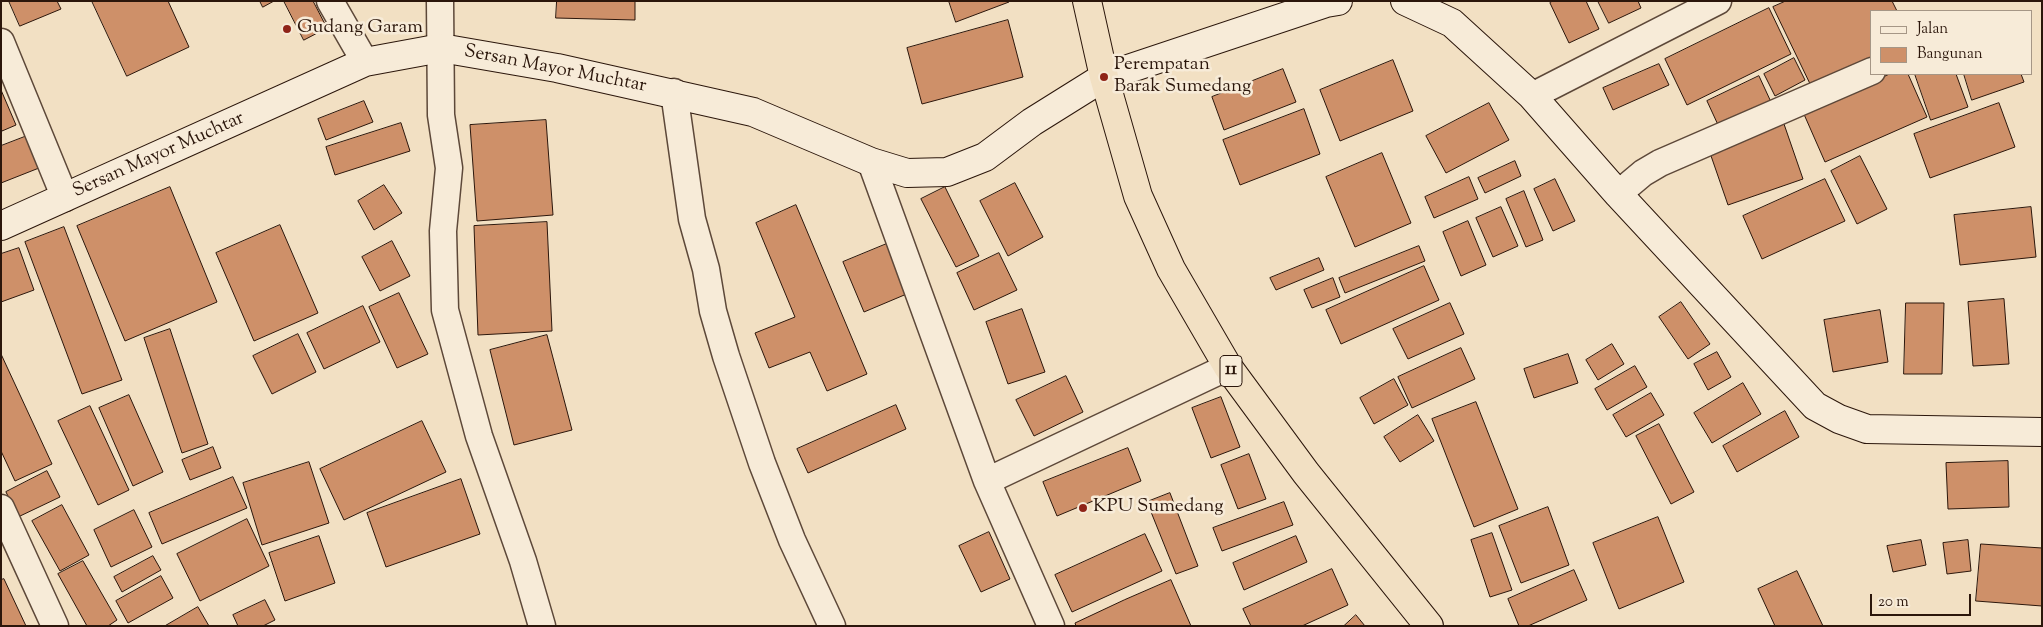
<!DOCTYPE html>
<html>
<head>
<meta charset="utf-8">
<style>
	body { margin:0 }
	#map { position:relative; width:2043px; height:627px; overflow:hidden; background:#f2e0c3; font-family:"Sorts Mill Goudy",serif }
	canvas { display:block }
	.frame { position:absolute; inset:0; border:2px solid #2b160b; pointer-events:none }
	.legend { position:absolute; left:1870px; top:10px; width:162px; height:65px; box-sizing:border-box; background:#f7ebd8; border:1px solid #a59686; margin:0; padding:6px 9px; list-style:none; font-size:15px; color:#2b160b }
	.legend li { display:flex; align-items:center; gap:10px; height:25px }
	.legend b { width:25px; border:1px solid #a59686 }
	.scale { position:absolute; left:1870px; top:594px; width:101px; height:22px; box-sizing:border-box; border:2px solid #2b160b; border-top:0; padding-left:6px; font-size:15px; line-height:18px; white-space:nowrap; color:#2b160b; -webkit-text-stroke:4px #f7ebd8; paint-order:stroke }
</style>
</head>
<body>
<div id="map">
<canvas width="2043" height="627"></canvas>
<div class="frame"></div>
<ul class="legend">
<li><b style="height:6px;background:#f7ebd8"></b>Jalan</li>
<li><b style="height:14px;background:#ce9069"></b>Bangunan</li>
</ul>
<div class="scale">20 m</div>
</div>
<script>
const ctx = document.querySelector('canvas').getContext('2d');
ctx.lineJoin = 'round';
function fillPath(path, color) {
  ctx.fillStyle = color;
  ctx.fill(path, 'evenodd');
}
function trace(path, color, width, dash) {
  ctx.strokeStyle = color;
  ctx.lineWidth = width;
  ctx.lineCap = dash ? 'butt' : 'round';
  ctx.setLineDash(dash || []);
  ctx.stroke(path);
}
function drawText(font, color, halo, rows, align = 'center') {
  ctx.font = font + ' "Sorts Mill Goudy",serif';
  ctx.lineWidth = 5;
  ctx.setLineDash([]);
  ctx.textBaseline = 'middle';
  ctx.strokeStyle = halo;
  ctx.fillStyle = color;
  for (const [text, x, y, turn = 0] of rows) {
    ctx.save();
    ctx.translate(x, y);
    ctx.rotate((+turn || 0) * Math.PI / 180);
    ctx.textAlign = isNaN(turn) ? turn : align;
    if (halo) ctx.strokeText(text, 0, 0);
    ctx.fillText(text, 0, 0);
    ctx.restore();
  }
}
const building = new Path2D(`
	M9,1h48l4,8 -41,17z
	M92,1h76l21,46 -62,29z
	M260,1h14l-11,6z
	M284,1h29l14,27 -23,12z
	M557,1h78v19l-79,-2z
	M949,1h60v1l-53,20z
	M1553,1h33l13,28 -30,14 -19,-40z
	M1598,1h40l3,7 -32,15z
	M1786,1h106l5,10h-25v50l-59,29 -40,-83z
	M1769,8l22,46 -104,51 -22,-46z
	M1008,20l15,57 -101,27 -15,-56z
	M1794,58l11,22 -30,16 -11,-22z
	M1393,60l20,51 -73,30 -20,-51z
	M1659,64l10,21 -56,25 -10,-22z
	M1283,69l13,33 -72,28 -12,-33z
	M1890,74h18l19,43 -102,45 -22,-50z
	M1915,74h41l12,33 -37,13z
	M1964,74h57l3,8 -52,18z
	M1759,76l12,26 -52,25 -12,-26z
	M1,90l15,35 -14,6 -1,-3z
	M364,101l9,21 -47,18 -8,-21z
	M1489,103l20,37 -63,33 -20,-37z
	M1999,103l16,44 -85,31 -16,-44z
	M1304,109l16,45 -80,31 -17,-45z
	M546,120l7,95 -76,6 -7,-96z
	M401,123l9,28 -75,24 -9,-28z
	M1784,124l19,55 -75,26 -19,-55z
	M27,136l12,32 -38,15v-37z
	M1382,153l29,70 -56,24 -29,-70z
	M1860,156l27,53 -30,15 -26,-53z
	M1515,161l6,15 -36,17 -7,-15z
	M1469,177l9,22 -44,19 -9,-21z
	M1555,179l20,42 -22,10 -19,-42z
	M1825,179l20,42 -83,38 -19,-43z
	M1015,183l28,54 -35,19 -28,-55z
	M384,185l18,28 -28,17 -16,-29z
	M170,187l47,115 -92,39 -48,-115z
	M945,187l34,69 -23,11 -35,-68z
	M1524,191l19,49 -17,7 -20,-48z
	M796,205l71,169 -40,17 -17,-39 -41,16 -14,-35 40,-16 -39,-94z
	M1501,207l17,39 -25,11 -17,-39z
	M2031,207l5,50 -76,8 -6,-50z
	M1468,221l18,44 -25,11 -18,-44z
	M547,222l5,109 -74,4 -4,-109z
	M280,225l38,88 -64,28 -38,-88z
	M64,227l58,153 -40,14 -57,-152z
	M392,241l18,35 -30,15 -18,-34z
	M889,243l20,50 -45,19 -21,-50z
	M1419,246l6,15 -80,32 -6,-15z
	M19,248l15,42 -33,12v-48z
	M999,253l18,37 -43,20 -17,-37z
	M1319,258l5,12 -48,20 -6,-12z
	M1424,266l15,34 -98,44 -15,-34z
	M1333,278l7,19 -28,11 -8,-18z
	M399,293l29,61 -31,14 -28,-61z
	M2004,299l5,65 -36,2 -5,-64z
	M1681,302l29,42 -22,15 -29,-42z
	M1450,303l14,31 -56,25 -15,-30z
	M1906,303h38l-2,71h-38z
	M363,306l17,36 -56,27 -17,-36z
	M1022,309l23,63 -37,12 -22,-62z
	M1880,310l8,52 -55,10 -9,-52z
	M170,329l38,115 -26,9 -38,-115z
	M298,334l18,38 -44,22 -19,-38z
	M547,335l25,95 -58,15 -24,-95z
	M1612,344l12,20 -26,16 -12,-20z
	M1461,348l14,31 -63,29 -14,-31z
	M1717,352l14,25 -23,13 -14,-26z
	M1,354l51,110 -37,17 -14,-30z
	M1568,354l10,29 -44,15 -10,-29z
	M1635,366l12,21 -40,23 -12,-21z
	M1066,376l17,36 -49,24 -18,-36z
	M1394,379l14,26 -34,19 -14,-26z
	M1743,383l18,31 -49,29 -18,-30z
	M1651,393l13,22 -38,22 -13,-22z
	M129,395l34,77 -30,14 -34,-78z
	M1221,397l19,50 -29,11 -19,-50z
	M1476,402l42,107 -44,18 -42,-108z
	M896,405l10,24 -98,44 -11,-24z
	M90,406l39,84 -31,15 -40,-84z
	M1785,411l14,26 -62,35 -14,-26z
	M1418,415l16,26 -34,21 -16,-25z
	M422,421l24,51 -102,48 -24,-51z
	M1659,424l35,68 -23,12 -35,-68z
	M213,447l8,21 -31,12 -8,-20z
	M1128,448l13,33 -84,35 -14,-34z
	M1249,454l17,45 -28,10 -17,-44z
	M2008,461l1,46 -61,2 -2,-46z
	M309,462l20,61 -67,22 -19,-62z
	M47,471l13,26 -42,20 -12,-25z
	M233,477l14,31 -85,36 -13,-31z
	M461,479l19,55 -94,33 -19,-54z
	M1170,493l28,73 -22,8 -29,-72z
	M1284,502l9,23 -71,26 -9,-23z
	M62,505l27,50 -29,16 -28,-50z
	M1548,507l21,58 -48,18 -22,-57z
	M134,510l18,37 -41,20 -17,-37z
	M1658,517l26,65 -65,27 -26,-66z
	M247,519l22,47 -69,35 -23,-47z
	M989,532l21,47 -29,13 -22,-46z
	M1492,533l20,57 -22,7 -19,-57z
	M1145,534l17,37 -90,41 -17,-37z
	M319,536l16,47 -50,18 -16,-48z
	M1296,536l11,26 -63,28 -11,-27z
	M1921,540l5,25 -33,7 -6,-26z
	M1968,540l3,31 -24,3 -4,-31z
	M1981,544l61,4v58l-66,-5z
	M153,556l8,14 -39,22 -8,-15z
	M83,561l34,59 -9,6h-21l-29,-52z
	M1332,569l16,36 -46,21h-51l-8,-17z
	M1574,570l13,30 -59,26h-9l-11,-27z
	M1797,571l26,55h-48l-17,-37z
	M161,576l12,22 -45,25 -12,-22z
	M4,579l22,47h-25v-46z
	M1171,580l20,46h-115l-1,-3 49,-23z
	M265,600l10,20 -12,6h-25l-5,-11z
	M198,607l11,19h-44z
	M1356,615l9,11h-21z`);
fillPath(building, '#ce9069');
trace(building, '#2b160b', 1);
const street = new Path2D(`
	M330,1l35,61
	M440,1l1,114 8,53 -6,63 2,79 34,126 44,125 19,65
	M1,42l64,156
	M674,92l18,127 14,50 7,42 13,45 36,107 30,77 40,86
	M1532,96l186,-95
	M871,162l116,319 64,145
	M1618,194l25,-21 17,-10 212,-92
	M987,481l241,-114
	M1,508l54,118`);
const secondary = new Path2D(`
	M1405,1l47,22 80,73 86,98 197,212 24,13 28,10 175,3
	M1,226l364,-164 76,-14 116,20 196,44 118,50 36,11 40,-1 38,-15 47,-35 72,-45 222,-74 12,-2`);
const highway = new Path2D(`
	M1087,1l17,76 34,119 33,73 57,98 78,106 123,153`);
trace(street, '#5d4839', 29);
trace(secondary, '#2b160b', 30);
trace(highway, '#2b160b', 30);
trace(street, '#f7ebd8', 26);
trace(secondary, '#f7ebd8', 28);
trace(highway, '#f2e0c3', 28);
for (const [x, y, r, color] of [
	[287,29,5,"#8f2418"],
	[1104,77,5,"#8f2418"],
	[1083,508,5,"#8f2418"]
]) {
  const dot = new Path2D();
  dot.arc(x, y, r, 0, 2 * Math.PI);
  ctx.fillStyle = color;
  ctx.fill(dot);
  trace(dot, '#f7ebd8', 2);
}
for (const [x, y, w] of [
	[1231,371,22]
]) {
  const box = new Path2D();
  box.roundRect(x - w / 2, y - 15.5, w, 31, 4);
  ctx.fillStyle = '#f7ebd8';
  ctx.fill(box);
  trace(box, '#2b160b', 1);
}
drawText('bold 18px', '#2b160b', null, [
	["11",1231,371]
]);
drawText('19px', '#2b160b', '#f7ebd8', [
	["Gudang Garam",297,29],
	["Perempatan",1114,66],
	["Barak Sumedang",1114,88],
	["KPU Sumedang",1093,508]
], 'left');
drawText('19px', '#2b160b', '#f7ebd8', [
	["Sersan Mayor Muchtar",555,70,11],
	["Sersan Mayor Muchtar",159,156,-24]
]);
</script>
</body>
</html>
